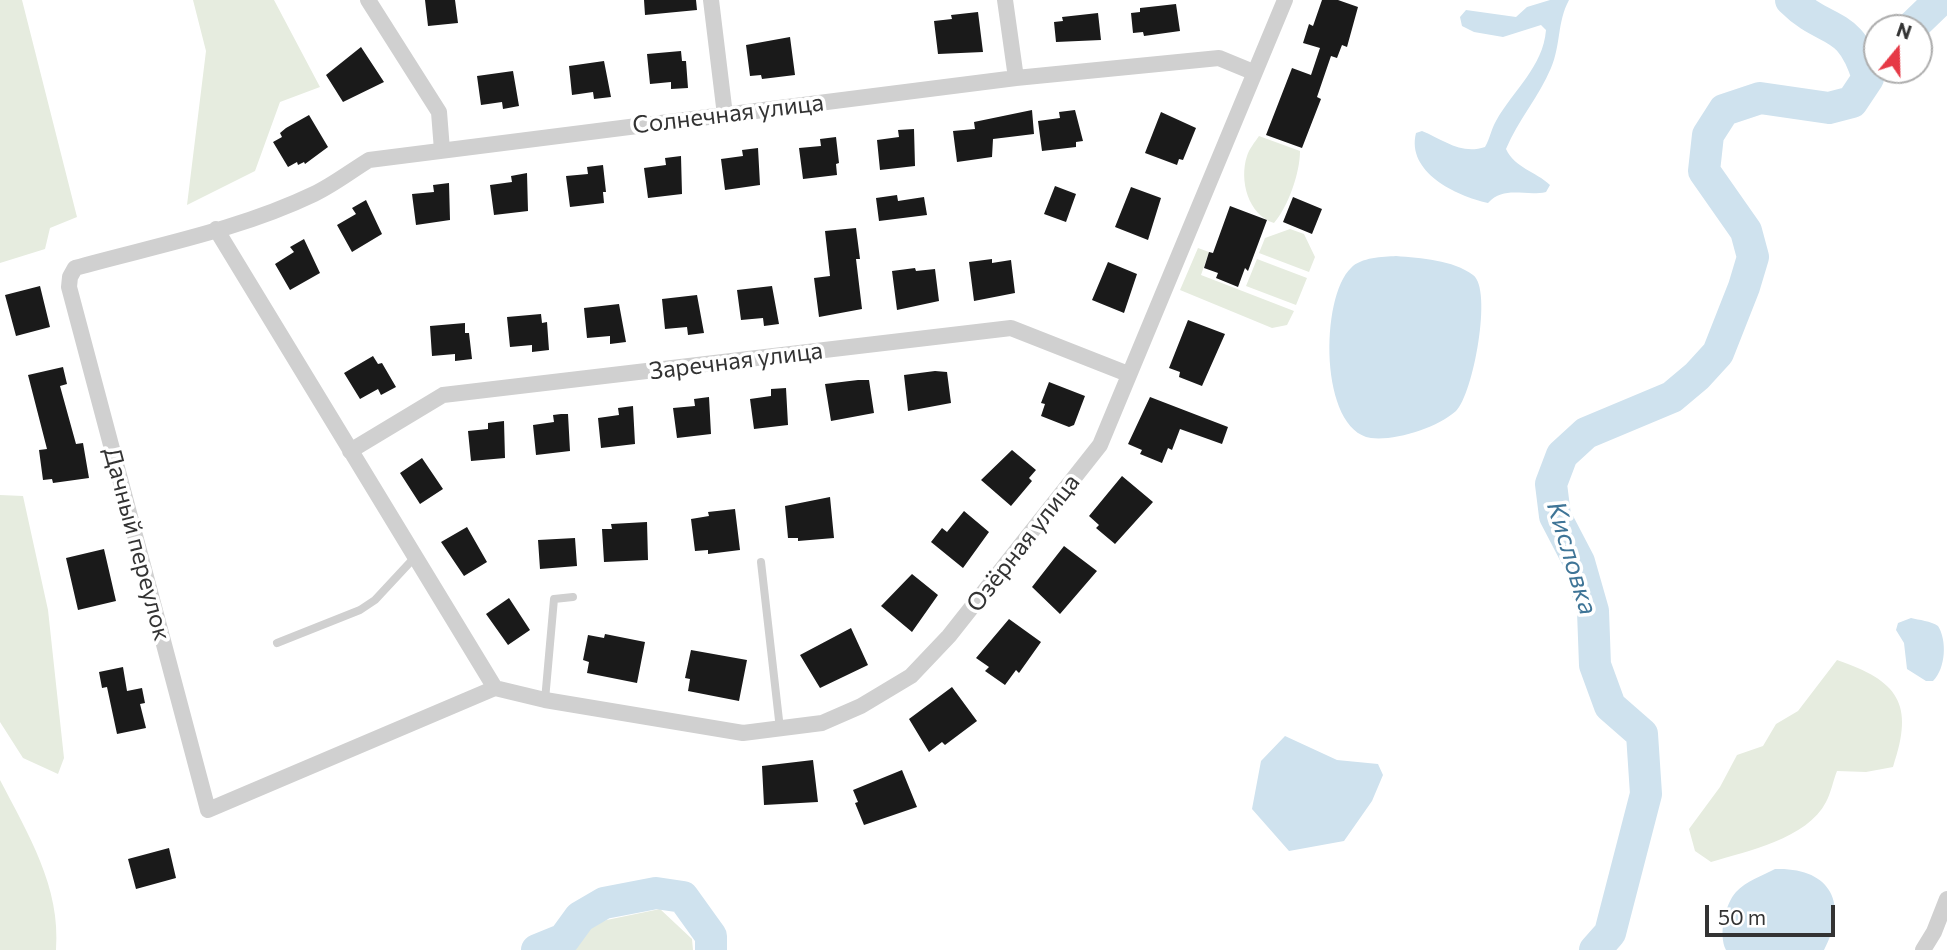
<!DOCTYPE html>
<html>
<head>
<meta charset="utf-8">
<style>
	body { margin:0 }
	#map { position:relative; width:1947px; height:950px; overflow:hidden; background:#fff; font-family:Commissioner,sans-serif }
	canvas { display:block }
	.north { position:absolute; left:1863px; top:14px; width:70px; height:70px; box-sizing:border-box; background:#fff; border:2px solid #adadad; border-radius:50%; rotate:19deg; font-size:19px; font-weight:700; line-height:28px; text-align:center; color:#333 }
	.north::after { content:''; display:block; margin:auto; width:24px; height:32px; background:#e63946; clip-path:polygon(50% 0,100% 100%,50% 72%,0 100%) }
	.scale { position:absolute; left:1705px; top:905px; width:130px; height:32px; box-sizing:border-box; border:4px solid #333; border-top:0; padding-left:9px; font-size:21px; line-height:24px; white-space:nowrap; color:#333; -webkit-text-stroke:5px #fff; paint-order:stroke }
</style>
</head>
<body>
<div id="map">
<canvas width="1947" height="950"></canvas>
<div class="north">N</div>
<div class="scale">50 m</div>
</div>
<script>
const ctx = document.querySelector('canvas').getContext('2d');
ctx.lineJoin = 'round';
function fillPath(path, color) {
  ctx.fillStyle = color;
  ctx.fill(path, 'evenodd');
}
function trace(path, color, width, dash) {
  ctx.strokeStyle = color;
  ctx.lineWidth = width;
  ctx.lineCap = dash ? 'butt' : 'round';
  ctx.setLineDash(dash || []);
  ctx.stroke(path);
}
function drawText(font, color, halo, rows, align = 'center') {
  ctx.font = font + ' Commissioner,sans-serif';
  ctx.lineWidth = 7;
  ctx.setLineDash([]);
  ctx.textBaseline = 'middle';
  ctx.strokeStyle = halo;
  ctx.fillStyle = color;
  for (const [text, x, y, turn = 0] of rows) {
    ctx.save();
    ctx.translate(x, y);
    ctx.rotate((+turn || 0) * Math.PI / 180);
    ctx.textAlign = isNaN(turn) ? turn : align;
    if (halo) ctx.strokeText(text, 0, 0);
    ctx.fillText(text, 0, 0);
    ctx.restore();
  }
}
fillPath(new Path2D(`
	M0,0h22l55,217 -27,11 -5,21 -45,14z
	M193,0h81l46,87 -40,15 -25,69 -68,34 19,-154z
	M1259,136l41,15c0,22 -12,56 -26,72 -26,-8 -35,-43 -27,-67 2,-7 8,-14 12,-20z
	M1290,229l14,5 11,23 -6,15 -50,-19 6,-15z
	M1198,248l11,4 -8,23 93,36 -7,14 -15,3 -92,-38z
	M1257,259l50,19 -11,27 -50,-19z
	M0,495l23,1 25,114 16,148 -6,16 -35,-16 -23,-36z
	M1837,660c61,21 78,43 56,107l-27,5 -29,-1c-4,10 -6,22 -11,31 -19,37 -79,49 -115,60l-16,-11 -6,-22 31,-42 17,-32 26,-9 13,-22 22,-13z
	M0,780c28,54 61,107 56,170h-56z
	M660,909l32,30 1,11h-127l31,-28z`), '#e6ecdf');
fillPath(new Path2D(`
	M1550,0h19c-12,22 -8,45 -18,68 -12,29 -33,52 -45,81 9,19 29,22 44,36l-4,7c-21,5 -41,-7 -58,11 -32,-7 -82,-31 -72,-70l6,-2c22,9 39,24 63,16 5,-9 6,-17 11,-26 18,-32 47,-54 50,-91l-5,-5 -38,12 -29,-5 -12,-6 -2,-9 6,-7 50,7 11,-10z
	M1396,256c25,2 57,4 77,19 20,14 0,120 -17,136 -19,17 -61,30 -85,27 -52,-8 -51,-141 -20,-170 10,-11 32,-11 45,-12z
	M1911,618c8,2 20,3 27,8 9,14 8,42 -5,55h-7l-19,-12 -3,-26 -8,-13 2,-7z
	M1285,736l52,24 41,4 5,11 -11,26 -28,40 -55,10 -37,-42 9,-48z
	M1775,869c54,-2 75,33 49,81h-98c-8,-15 -1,-46 10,-58 10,-11 26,-16 39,-23z`), '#cfe2ee');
trace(new Path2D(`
	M1911,28l29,-28
	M537,950l27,-11 16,-22 24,-14 52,-10 27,4 28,39v14
	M1595,950l15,-17 36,-139 -4,-60 -32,-28 -15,-41 -2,-54 -14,-49 -24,-46 -4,-32 11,-29 24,-22 86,-36 25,-21 21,-23 26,-66 9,-30 -7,-26 -42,-60 4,-36 16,-25 36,-12 69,10 23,-6 16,-24c-19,-61 -41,-42 -77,-78`), '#cfe2ee', 32);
fillPath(new Path2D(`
	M425,0h30l3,23 -30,3z
	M644,0h52l1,10 -52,5z
	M1322,0h16l20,7 -11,40 -5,-2 -5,13 -6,-2 -14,41 4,2 -19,49 -36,-13 26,-67 19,7 9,-27 -17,-5 6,-19 4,2z
	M1176,4l4,27 -36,5 -1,-4 -10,1 -2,-20 9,-1v-4z
	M978,12l5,40 -45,2 -4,-33 18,-2 -1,-4z
	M1098,13l3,27 -45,2 -2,-20 9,-1 -1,-4z
	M790,37l5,38 -33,4 -1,-4 -11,1 -4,-31z
	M361,47l23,35 -41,20 -17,-27z
	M681,51l1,10h4l2,27 -17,1v-7l-21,2 -3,-30z
	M604,61l7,36 -17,2 -1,-7 -21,3 -3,-29z
	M513,71l6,35 -16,3 -1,-7 -21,3 -4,-29z
	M1032,110l2,24 -41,5 -1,18 -35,5 -4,-31 22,-2 -1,-7z
	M1075,110l8,31 -7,1v5l-34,4 -4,-30 22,-3 -1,-6z
	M1161,112l35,16 -13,32 -4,-1 -2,6 -32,-12z
	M309,115l19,32 -23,17 -1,-2 -6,3 -1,-3 -9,5 -15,-25 9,-5 -2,-4 6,-5z
	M914,129l1,37 -35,4 -3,-30 22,-3 -1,-7z
	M836,137l3,26 -3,1 1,11 -34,4 -4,-31 22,-2 -1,-7z
	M758,148l2,37 -35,5 -4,-31 22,-3 -1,-6z
	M681,156l1,38 -34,4 -4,-30 22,-3 -1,-7z
	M603,165l3,27h-3l1,11 -34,4 -4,-31 22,-2 -1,-7z
	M527,173l1,38 -34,4 -4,-30 22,-3 -1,-6z
	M449,183l1,37 -34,5 -4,-31 22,-2 -1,-7z
	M1055,186l21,8 -10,28 -22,-8z
	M1131,187l30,11 -13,42 -33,-13z
	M897,195l1,6 26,-4 3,18 -48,6 -3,-23z
	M1293,197l29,12 -10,25 -29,-12z
	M366,200l16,34 -30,18 -15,-27 19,-11 -4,-6z
	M1230,206l37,14 -19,51 -3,-3 -7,19 -22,-9 2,-5 -14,-5 5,-16 4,1z
	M856,228l4,31h-4l6,50 -43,8 -5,-39 16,-2 -5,-45z
	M304,239l16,34 -30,17 -15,-26 19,-12 -4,-5z
	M992,259v4l19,-3 4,33 -41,8 -5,-39z
	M1108,262l29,12 -13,39 -32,-13z
	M915,268l1,3 19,-2 4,32 -42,9 -5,-39z
	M40,286l10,41 -34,9 -11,-41z
	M772,286l7,38 -15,2 -1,-8 -22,2 -4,-30z
	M697,295l7,38 -16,2 -1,-8 -22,2 -3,-30z
	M619,304l7,38 -16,2v-8l-23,2 -3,-30z
	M541,314l1,9 5,-1 2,28 -17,2v-7l-22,2 -3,-30z
	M1188,320l37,14 -23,52 -23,-9 1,-5 -11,-4z
	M465,323v10h4l3,26 -17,2v-7l-23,2 -2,-30z
	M373,356l5,8 4,-1 14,24 -15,8 -3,-6 -18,10 -16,-26z
	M63,367l4,17 -7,2 16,58 7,-1 6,35 -36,5 -1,-4 -9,1 -4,-30 8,-1 -19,-74z
	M935,371l12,1 4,31 -43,8 -4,-36z
	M858,380h11l5,33 -43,8 -6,-37z
	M1049,382l36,14 -11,29 -5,2 -28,-11 4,-12 -4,-1z
	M786,388l2,37 -34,4 -4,-30 21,-3v-7z
	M709,397l2,37 -34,4 -4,-30 22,-2 -1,-7z
	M1150,397l78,30 -6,17 -42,-15 -8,21 -4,-2 -6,15 -22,-9 2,-4 -14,-6z
	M633,406l2,38 -34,4 -3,-30 21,-3 -1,-7z
	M561,414h7l2,37 -34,4 -3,-30 21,-3 -1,-7z
	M504,421l1,37 -34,3 -3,-30 20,-2v-6z
	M1012,450l24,20 -7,8 3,3 -21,25 -30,-26z
	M422,458l21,31 -23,15 -20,-31z
	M1122,476l31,26 -38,42 -19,-16 3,-3 -10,-9z
	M830,497l4,41 -36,3v-3h-10l-3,-32z
	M735,509l5,41 -32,4v-4l-13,1 -4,-32 18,-3 -1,-4z
	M964,511l25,21 -26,36 -32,-26 11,-14 5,4z
	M647,522l1,38 -44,2 -2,-33h10l-1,-5z
	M467,527l20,35 -23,14 -23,-34z
	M575,538l2,28 -37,3 -2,-29z
	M1064,546l33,25 -37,43 -28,-27z
	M104,549l12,52 -38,9 -12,-52z
	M912,574l26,21 -26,37 -31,-26z
	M509,598l21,32 -22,15 -22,-31z
	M1009,619l32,23 -22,31 -3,-3 -11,15 -20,-14 4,-4 -13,-9z
	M851,628l17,37 -48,23 -20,-33z
	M605,634l40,8 -8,41 -50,-10 2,-11 -6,-2 5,-25 16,3z
	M691,650l56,10 -8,41 -51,-10 2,-12 -5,-1z
	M123,667l4,24 15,-3 3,15 -5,1 6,24 -29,6 -10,-47 -5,1 -3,-16z
	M952,687l25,34 -32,24 -3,-3 -13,10 -20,-33z
	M813,760l5,42 -54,3 -2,-39z
	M902,770l15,37 -53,18 -9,-22 3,-1 -5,-12z
	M169,848l7,30 -40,11 -8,-30z`), '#1a1a1a');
trace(new Path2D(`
	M761,562l19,167
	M277,643l83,-33 15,-10 40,-43
	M545,700l9,-101 19,-2`), '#d0d0d0', 8);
trace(new Path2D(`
	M368,0l71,112 3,38
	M711,0l14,115
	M1005,0l11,78
	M216,229l279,459
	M350,451l93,-56 568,-67 117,46
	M495,688l-287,122 -139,-523 1,-10 5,-9c79,-22 164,-38 239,-74 19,-9 37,-23 55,-34l647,-82 203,-20 34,14
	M495,688l50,12 198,33 79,-10 39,-17 50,-30 38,-40 151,-191 185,-445
	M1923,950l11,-18 13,-33`), '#d0d0d0', 16);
drawText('24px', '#333', '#fff', [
	["Солнечная улица",728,114,-7],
	["Заречная улица",736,361,-7],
	["Озёрная улица",1023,543,-52],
	["Дачный переулок",137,544,75]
]);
drawText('italic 26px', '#3f7597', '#fff', [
	["Кисловка",1572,558,73]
]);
</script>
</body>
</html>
